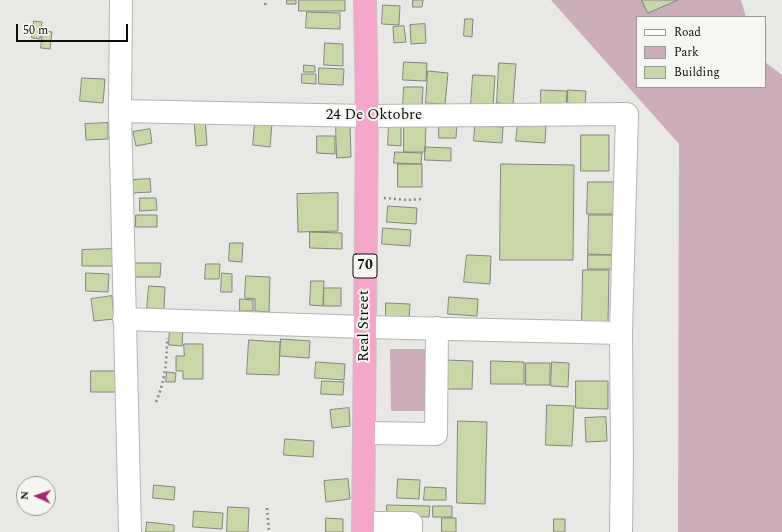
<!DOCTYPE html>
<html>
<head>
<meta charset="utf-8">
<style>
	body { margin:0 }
	#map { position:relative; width:782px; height:532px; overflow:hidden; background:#e8e9e5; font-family:Spectral,serif }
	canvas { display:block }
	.legend { position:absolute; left:636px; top:16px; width:130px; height:72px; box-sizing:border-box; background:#f5f6f2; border:1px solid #999996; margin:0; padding:5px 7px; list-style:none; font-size:12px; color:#0e0e0d }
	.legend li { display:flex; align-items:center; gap:8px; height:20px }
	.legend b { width:20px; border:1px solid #999996 }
	.north { position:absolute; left:16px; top:476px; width:40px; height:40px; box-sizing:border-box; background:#f5f6f2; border:1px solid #999996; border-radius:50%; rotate:273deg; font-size:11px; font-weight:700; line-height:16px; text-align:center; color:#0e0e0d }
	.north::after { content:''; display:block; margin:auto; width:14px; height:18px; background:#a82571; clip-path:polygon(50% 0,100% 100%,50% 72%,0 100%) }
	.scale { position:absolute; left:16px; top:24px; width:112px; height:18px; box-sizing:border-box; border:2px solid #0e0e0d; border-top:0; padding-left:5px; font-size:12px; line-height:14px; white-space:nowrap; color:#0e0e0d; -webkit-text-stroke:3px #f5f6f2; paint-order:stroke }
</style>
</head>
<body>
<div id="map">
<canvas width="782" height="532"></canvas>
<ul class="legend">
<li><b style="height:5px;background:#fff"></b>Road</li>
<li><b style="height:11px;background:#ccadba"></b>Park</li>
<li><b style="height:11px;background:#c9d7a7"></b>Building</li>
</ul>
<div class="north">N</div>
<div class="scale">50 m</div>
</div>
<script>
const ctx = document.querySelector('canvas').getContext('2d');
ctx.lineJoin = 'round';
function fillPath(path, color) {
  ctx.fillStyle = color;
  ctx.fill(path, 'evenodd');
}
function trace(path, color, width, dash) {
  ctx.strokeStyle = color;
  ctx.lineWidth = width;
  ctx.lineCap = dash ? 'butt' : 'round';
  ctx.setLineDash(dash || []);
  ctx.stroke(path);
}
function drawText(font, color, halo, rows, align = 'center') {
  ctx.font = font + ' Spectral,serif';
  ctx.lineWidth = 4;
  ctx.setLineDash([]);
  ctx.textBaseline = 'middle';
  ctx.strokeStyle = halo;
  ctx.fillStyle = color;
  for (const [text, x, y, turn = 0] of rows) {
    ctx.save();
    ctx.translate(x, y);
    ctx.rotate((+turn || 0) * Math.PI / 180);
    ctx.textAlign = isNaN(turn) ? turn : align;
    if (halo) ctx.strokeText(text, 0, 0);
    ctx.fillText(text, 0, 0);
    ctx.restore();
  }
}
fillPath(new Path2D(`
	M551,0h190l5,17h-109v70h128v-25l17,13v457h-104l1,-388z
	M390,349h36v62h-35z`), '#ccadba');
const building = new Path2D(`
	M287,0h9v4h-9z
	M299,0h46v11h-46z
	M413,0h10l-1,7h-9z
	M642,0h36l-30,13z
	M383,5l17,1 -1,19 -17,-1z
	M307,12l33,1v16l-34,-1z
	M465,19h8l-1,18 -8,-1z
	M34,21l8,1 -2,17 -8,-1z
	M425,24l1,19 -15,1 -1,-19z
	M404,26l2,16 -12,1 -1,-16z
	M43,31l9,1 -2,17 -9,-1z
	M325,43l18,1v22l-19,-1z
	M404,62l23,1 -1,18 -23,-1z
	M499,63l17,1 -3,40 -16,-1z
	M304,65l11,1v6h-11z
	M319,68l25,1 -1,16 -24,-1z
	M428,71l20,2 -3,31 -19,-1z
	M302,74h14v10l-14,-1z
	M473,75l22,1 -2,31 -22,-1z
	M82,78l23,1 -2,24 -23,-2z
	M404,87h19l-1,20 -19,-1z
	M541,90l26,1 -1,14h-25z
	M568,90l18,1 -1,15h-17z
	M205,118l2,27 -11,1 -2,-27z
	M108,123v16l-22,1 -1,-16z
	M255,123l17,1 -2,23 -17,-2z
	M439,123l18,1 -1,14h-17z
	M389,124l12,1v21l-13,-1z
	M518,124l28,2 -1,17 -29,-2z
	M336,125h14l1,32 -14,1z
	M404,125h22l-1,27h-21z
	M475,125l28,2 -1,16 -28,-2z
	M150,129l2,14 -16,3 -3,-14z
	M581,135h28v36h-28z
	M317,136h18v18l-18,-1z
	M425,147l26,1v13l-26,-1z
	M395,152l27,1 -1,11 -27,-1z
	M398,164h24v23h-24z
	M501,164l73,1 -1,95h-73z
	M150,179l1,13 -18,1v-13z
	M588,182h29l-1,32h-29z
	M338,193v38l-40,1 -1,-38z
	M140,198h16l1,12 -17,1z
	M388,206l29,2 -1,16 -29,-2z
	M136,215h21v12h-21z
	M589,215h24v40l-25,-1z
	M383,228l28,2 -1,16 -28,-2z
	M310,232l32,1v16l-32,-1z
	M230,243h13l-1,19 -13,-1z
	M113,249v17h-31v-16z
	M467,255l24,1 -1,28 -26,-2z
	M588,255h24v14h-24z
	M132,263h29l-1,14h-28z
	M206,264h14l-1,15h-14z
	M583,270h26l-1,53 -26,-1z
	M86,273l23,1 -1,18 -22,-1z
	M222,273l10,1v18h-11z
	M246,276l24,1 -1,35 -14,-1v-12l-10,-1z
	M311,281h13l-1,25 -13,-1z
	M149,286l16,1 -1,22 -17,-1z
	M324,288h17v18h-17z
	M112,296l2,23 -20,2 -3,-22z
	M449,297l29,2 -1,17 -29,-2z
	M240,299l13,1v11h-13z
	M386,303l24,1 -1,16 -23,-1z
	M170,326l13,1 -1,19 -13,-1z
	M281,339l29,2 -1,17 -29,-2z
	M249,340l31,2 -1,33 -32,-1z
	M184,344h19v35h-20v-8h-7v-15h8z
	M446,360l27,1 -1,28h-26z
	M491,361l33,1v22h-33z
	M316,362l29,2 -1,16 -29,-2z
	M552,362l17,1 -1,24 -17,-1z
	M526,363h24v22h-24z
	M91,371h28v21h-28z
	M167,372l9,1 -1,9h-9z
	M322,381l22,1 -1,13 -22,-1z
	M576,381h32v28l-32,-1z
	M547,405l27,1 -2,40 -26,-1z
	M349,408l1,18 -18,2 -2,-18z
	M606,417l1,24 -21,1 -1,-24z
	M458,421l29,1 -2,82 -28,-1z
	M285,439l29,2 -1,16 -29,-2z
	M348,479l2,20 -24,3 -2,-21z
	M398,479l22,1 -1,19 -22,-1z
	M154,485l21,2 -1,13 -21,-2z
	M425,487l21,1v12h-22z
	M387,505l43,1 -1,11 -42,-1z
	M433,506h19v11h-19z
	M228,507l21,1 -1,24h-21z
	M194,511l29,2 -1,16 -29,-2z
	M326,518l17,1v13h-17z
	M442,518h14v14h-14z
	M554,519h11v13h-11z
	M147,522l27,3v7h-28z`);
fillPath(building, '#c9d7a7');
trace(building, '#848581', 1);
const minor = new Path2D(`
	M121,0l-1,111 10,421
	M120,111l247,5 260,-2 -6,219 1,126 -1,73
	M124,319l241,8 256,6
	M365,433l71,1 1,-106
	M363,523h48v9`);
const highway = new Path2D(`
	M363,532l4,-416 -2,-116`);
trace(minor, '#b4b5b1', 24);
trace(highway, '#c5c5c5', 24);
trace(new Path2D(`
	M265,5l1,-5
	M384,198l23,2 16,-1
	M156,402c9,-21 11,-41 11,-64
	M267,508l2,24`), '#898a87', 2.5, [2, 3]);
trace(minor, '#fff', 22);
trace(highway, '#f6a6ca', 22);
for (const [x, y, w] of [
	[365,266,24]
]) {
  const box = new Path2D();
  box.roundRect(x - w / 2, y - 12, w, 24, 3);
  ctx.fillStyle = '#f5f6f2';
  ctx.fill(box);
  trace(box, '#0e0e0d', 1);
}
drawText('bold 14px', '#0e0e0d', null, [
	["70",365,266]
]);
drawText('15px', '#0e0e0d', '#f5f6f2', [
	["24 De Oktobre",374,116],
	["Real Street",365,326,-90]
]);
</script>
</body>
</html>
